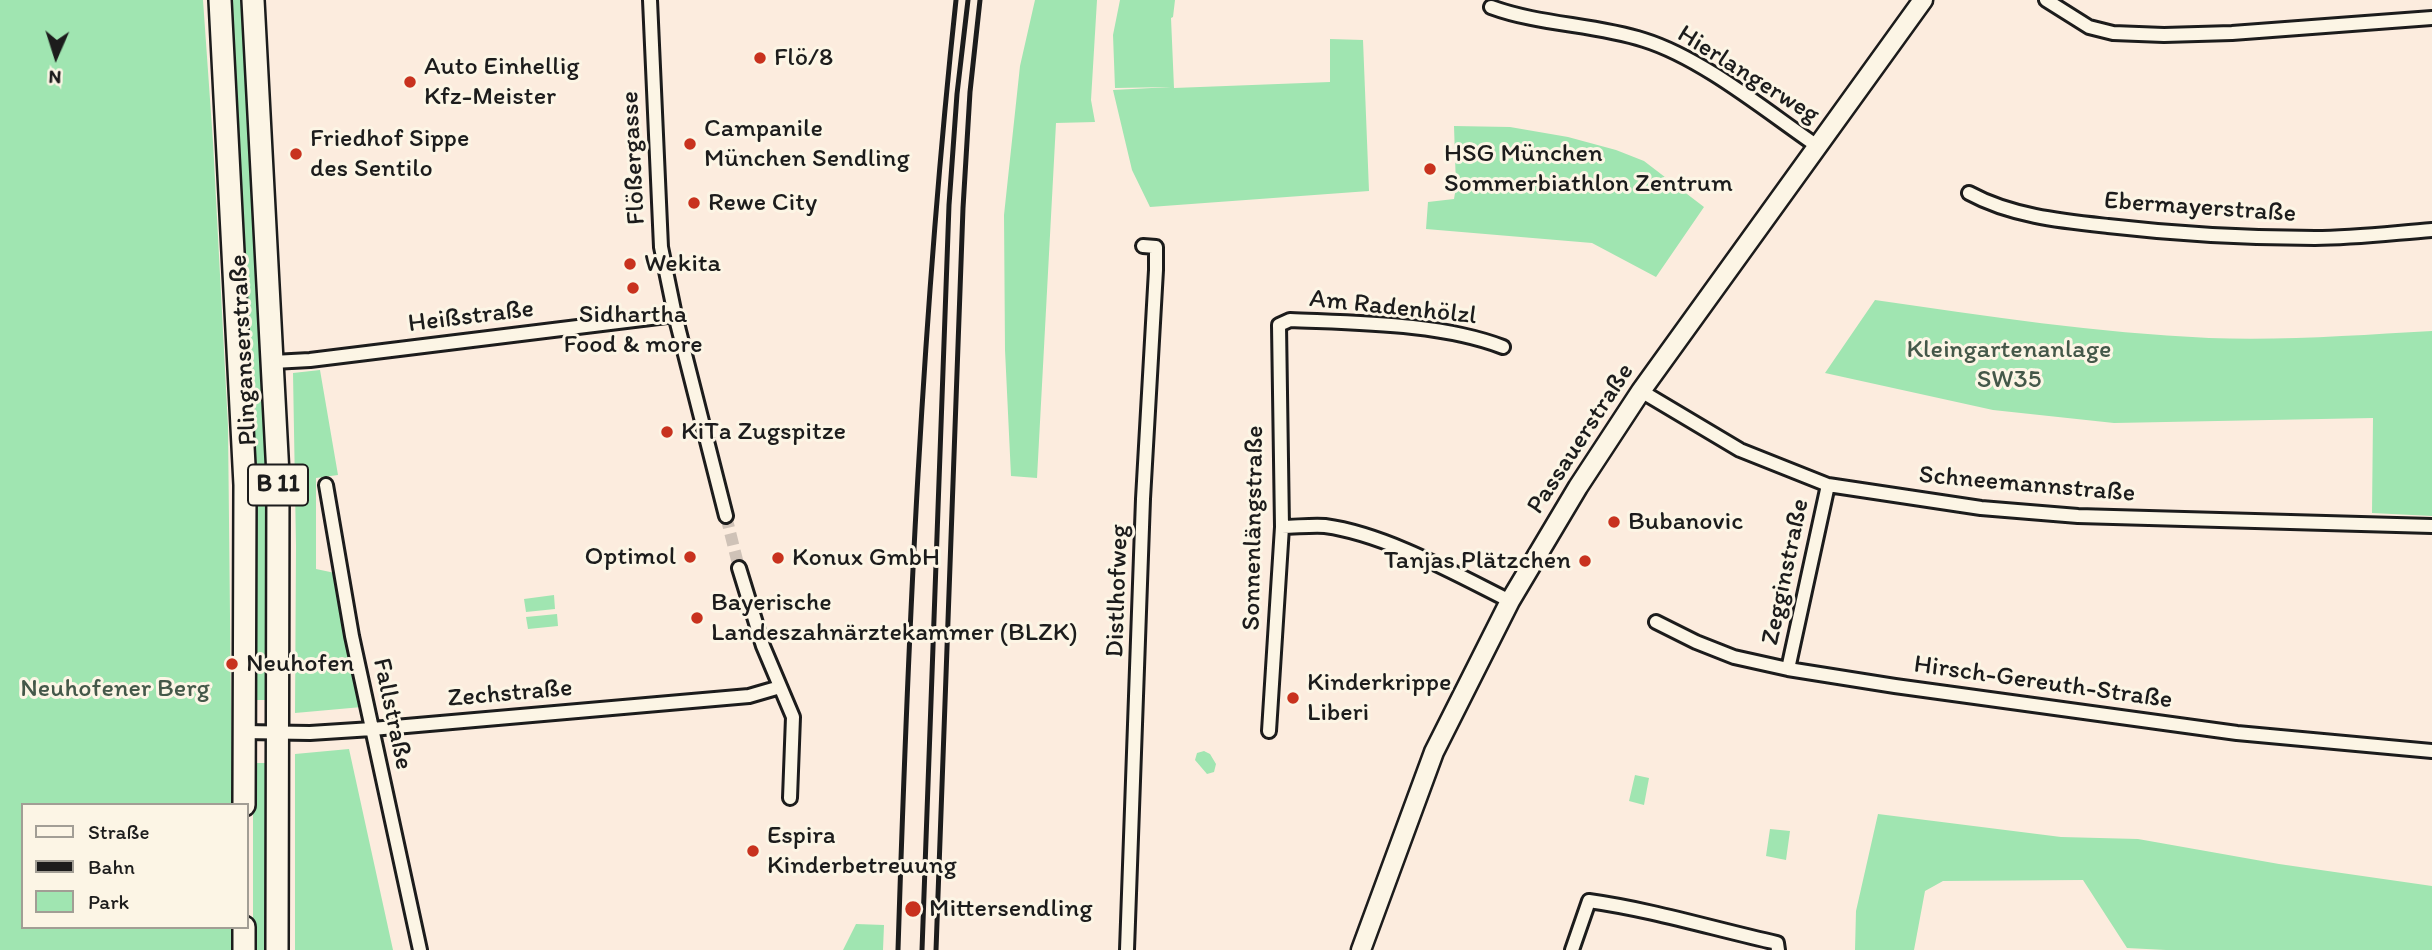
<!DOCTYPE html>
<html>
<head>
<meta charset="utf-8">
<style>
	body { margin:0 }
	#map { position:relative; width:2432px; height:950px; overflow:hidden; background:#fcecde; font-family:Itim,sans-serif }
	canvas { display:block }
	.legend { position:absolute; left:21px; top:803px; width:228px; height:126px; box-sizing:border-box; background:#fcf5e5; border:2px solid #a29e95; margin:0; padding:9px 12px; list-style:none; font-size:21px; color:#1c1c1c }
	.legend li { display:flex; align-items:center; gap:14px; height:35px }
	.legend b { width:35px; border:2px solid #a29e95 }
	.north { position:absolute; left:21px; top:21px; width:70px; height:70px; -webkit-text-stroke:5px #fcf5e5; paint-order:stroke; rotate:183deg; font-size:19px; font-weight:700; line-height:28px; text-align:center; color:#1c1c1c }
	.north::after { content:''; display:block; margin:auto; width:24px; height:32px; background:#1c1c1c; clip-path:polygon(50% 0,100% 100%,50% 72%,0 100%) }
</style>
</head>
<body>
<div id="map">
<canvas width="2432" height="950"></canvas>
<ul class="legend">
<li><b style="height:9px;background:#fcf5e5"></b>Straße</li>
<li><b style="height:9px;background:#1c1c1c"></b>Bahn</li>
<li><b style="height:19px;background:#a0e5b1"></b>Park</li>
</ul>
<div class="north">N</div>
</div>
<script>
const ctx = document.querySelector('canvas').getContext('2d');
ctx.lineJoin = 'round';
function fillPath(path, color) {
  ctx.fillStyle = color;
  ctx.fill(path, 'evenodd');
}
function trace(path, color, width, dash) {
  ctx.strokeStyle = color;
  ctx.lineWidth = width;
  ctx.lineCap = dash ? 'butt' : 'round';
  ctx.setLineDash(dash || []);
  ctx.stroke(path);
}
function drawText(font, color, halo, rows, align = 'center') {
  ctx.font = font + ' Itim,sans-serif';
  ctx.lineWidth = 6;
  ctx.setLineDash([]);
  ctx.textBaseline = 'middle';
  ctx.strokeStyle = halo;
  ctx.fillStyle = color;
  for (const [text, x, y, turn = 0] of rows) {
    ctx.save();
    ctx.translate(x, y);
    ctx.rotate((+turn || 0) * Math.PI / 180);
    ctx.textAlign = isNaN(turn) ? turn : align;
    if (halo) ctx.strokeText(text, 0, 0);
    ctx.fillText(text, 0, 0);
    ctx.restore();
  }
}
fillPath(new Path2D(`
	M0,0h203l10,142 15,284 4,379h-209v122h209l1,23h-233z
	M230,0h17l22,488v212h-16z
	M1035,0h62l-6,100 4,22 -39,1 -19,355 -26,-2 -6,-126 -1,-135 16,-149z
	M1120,0h55l-2,17 -2,1 3,70 156,-6v-43l33,1 6,151 -219,16 -18,-37 -19,-80 58,-3 -56,1 -2,-53z
	M1454,126l56,1 58,10 48,13 28,11 60,46 -48,70 -64,-34 -166,-14 2,-27 26,-3 2,-12z
	M1875,300c111,16 222,33 334,38 74,3 149,-3 223,-7v185l-60,-3 1,-95 -259,5 -121,-13 -168,-37z
	M320,370l18,105 -22,3v91l19,4 27,134 -67,6 1,-167 -3,-173z
	M554,595l1,14 -29,3 -2,-13z
	M557,614l1,12 -30,3 -2,-12z
	M349,749l44,201h-98v-196z
	M1204,751l6,3 6,10 -2,8 -7,2 -12,-14 2,-7z
	M253,763h17v187h-17z
	M1635,775l14,3 -5,27 -15,-4z
	M1878,814l183,23 77,2 141,25 153,22v64h-266l-39,-2 -44,-68 -140,1 -18,10 -11,59h-59l1,-39z
	M1770,829l20,2 -4,29 -20,-4z
	M856,924l28,1 -1,25h-40z`), '#a0e5b1');
trace(new Path2D(`
	M726,516l13,52`), '#cfc2b7', 12, [12, 6]);
const street = new Path2D(`
	M650,0l11,247 14,68 51,201
	M2046,0l43,27 24,6 51,2 68,-2 200,-15
	M1491,7c49,18 103,17 153,33 58,18 122,71 173,106
	M1969,193c42,23 93,28 139,33 69,8 138,12 207,12 39,0 78,-5 117,-8
	M273,362l37,-2 365,-45
	M1641,391l99,59 88,35 153,23 97,8 354,10
	M326,485l26,151 68,314
	M1282,527c14,0 29,-2 43,-1 60,8 131,48 185,75
	M739,568l24,78 30,71 -3,81
	M1656,622l40,20 38,15 54,12 107,17 342,47 195,18
	M1788,669l40,-184
	M1269,731l13,-204 -3,-202 11,-5c66,3 151,3 213,27
	M243,732l67,1 62,-4 377,-33 31,-9
	M1127,950l16,-451 13,-229v-23l-13,-1
	M1572,950l17,-49c64,9 125,28 188,42l1,7`);
const secondary = new Path2D(`
	M1361,950l73,-198 76,-151 68,-114 63,-96 282,-391`);
const primary = new Path2D(`
	M220,0l25,485 -1,320
	M253,0l25,475 -1,475
	M244,927v23`);
trace(street, '#1c1c1c', 18);
trace(secondary, '#1c1c1c', 23);
trace(primary, '#1c1c1c', 26);
trace(street, '#fcf5e5', 12);
trace(secondary, '#fcf5e5', 18);
trace(primary, '#fcf5e5', 21);
trace(new Path2D(`
	M898,950c10,-317 24,-634 58,-950
	M922,950l27,-745 8,-111 11,-94
	M936,950l27,-742 7,-116 10,-92`), '#1c1c1c', 5);
for (const [x, y, r, color] of [
	[760,58,7,"#c8321e"],
	[410,82,7,"#c8321e"],
	[690,144,7,"#c8321e"],
	[296,154,7,"#c8321e"],
	[1430,169,7,"#c8321e"],
	[694,203,7,"#c8321e"],
	[630,264,7,"#c8321e"],
	[633,288,7,"#c8321e"],
	[667,432,7,"#c8321e"],
	[1614,522,7,"#c8321e"],
	[690,557,7,"#c8321e"],
	[778,558,7,"#c8321e"],
	[1585,561,7,"#c8321e"],
	[697,618,7,"#c8321e"],
	[232,664,7,"#c8321e"],
	[1293,698,7,"#c8321e"],
	[753,851,7,"#c8321e"],
	[913,909,9,"#c8321e"]
]) {
  const dot = new Path2D();
  dot.arc(x, y, r, 0, 2 * Math.PI);
  ctx.fillStyle = color;
  ctx.fill(dot);
  trace(dot, '#fcf5e5', 2.5);
}
for (const [x, y, w] of [
	[278,485,60]
]) {
  const box = new Path2D();
  box.roundRect(x - w / 2, y - 20.5, w, 41, 5);
  ctx.fillStyle = '#fcf5e5';
  ctx.fill(box);
  trace(box, '#1c1c1c', 2);
}
drawText('bold 24px', '#1c1c1c', null, [
	["B 11",278,485]
]);
drawText('26px', '#1c1c1c', '#fcf5e5', [
	["Flö/8",774,58],
	["Auto Einhellig",424,67],
	["Kfz-Meister",424,97],
	["Campanile",704,129],
	["München Sendling",704,159],
	["Friedhof Sippe",310,139],
	["des Sentilo",310,169],
	["HSG München",1444,154],
	["Sommerbiathlon Zentrum",1444,184],
	["Rewe City",708,203],
	["Wekita",644,264],
	["Sidhartha",633,315,"center"],
	["Food & more",633,345,"center"],
	["KiTa Zugspitze",681,432],
	["Bubanovic",1628,522],
	["Optimol",676,557,"right"],
	["Konux GmbH",792,558],
	["Tanjas Plätzchen",1571,561,"right"],
	["Bayerische",711,603],
	["Landeszahnärztekammer (BLZK)",711,633],
	["Neuhofen",246,664],
	["Kinderkrippe",1307,683],
	["Liberi",1307,713],
	["Espira",767,836],
	["Kinderbetreuung",767,866],
	["Mittersendling",929,909]
], 'left');
drawText('26px', '#1c1c1c', '#fcf5e5', [
	["Hierlangerweg",1748,75,32],
	["Flößergasse",634,158,-93],
	["Ebermayerstraße",2200,208,4],
	["Am Radenhölzl",1393,308,6],
	["Heißstraße",471,317,-7],
	["Plinganserstraße",244,350,-93],
	["Passauerstraße",1581,439,-57],
	["Schneemannstraße",2027,485,5],
	["Sonnenlängstraße",1254,528,-89],
	["Zegginstraße",1786,572,-78],
	["Distlhofweg",1118,591,-88],
	["Hirsch-Gereuth-Straße",2043,683,8],
	["Zechstraße",510,694,-5],
	["Fallstraße",392,714,78]
]);
drawText('26px', '#445849', '#fcf5e5', [
	["Kleingartenanlage",2009,350],
	["SW35",2009,380],
	["Neuhofener Berg",115,689]
]);
</script>
</body>
</html>
